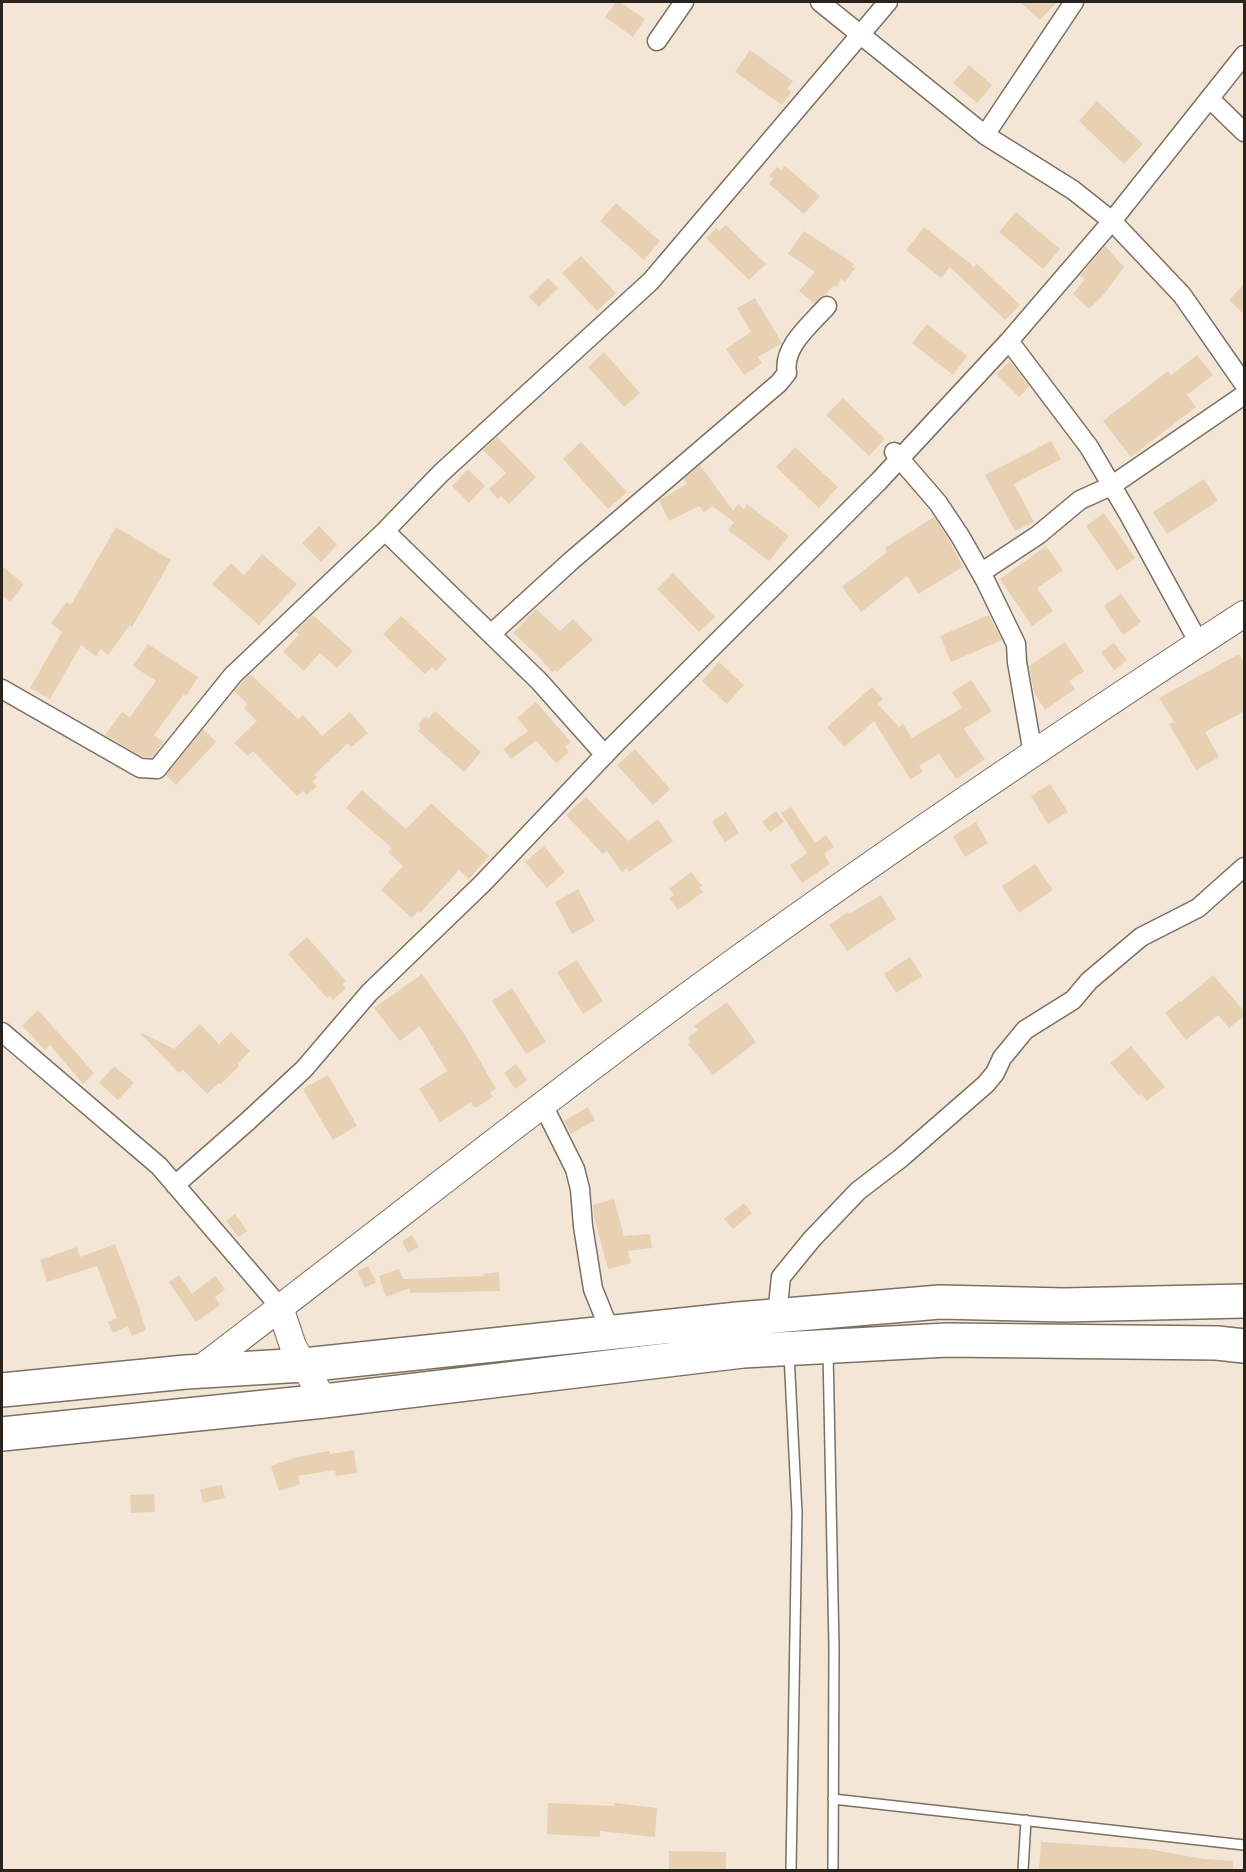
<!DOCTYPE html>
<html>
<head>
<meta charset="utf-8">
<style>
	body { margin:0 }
	#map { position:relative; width:1246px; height:1872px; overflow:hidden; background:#f3e6d6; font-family:"Titillium Web",sans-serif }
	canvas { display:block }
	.frame { position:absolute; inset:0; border:3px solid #28231d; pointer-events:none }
</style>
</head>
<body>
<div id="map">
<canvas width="1246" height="1872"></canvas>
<div class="frame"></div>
</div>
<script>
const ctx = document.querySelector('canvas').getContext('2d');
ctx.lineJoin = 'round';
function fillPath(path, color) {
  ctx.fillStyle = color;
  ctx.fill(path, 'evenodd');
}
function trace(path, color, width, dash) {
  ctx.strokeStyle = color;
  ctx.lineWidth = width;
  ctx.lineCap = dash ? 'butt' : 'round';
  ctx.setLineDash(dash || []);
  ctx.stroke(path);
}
fillPath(new Path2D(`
	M616,2h4l25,17 -12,18 -28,-20z
	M1020,2h37l-17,18z
	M750,50l43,31 -6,8 4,3 -9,13 -47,-33z
	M969,65l23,20 -15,18 -24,-20z
	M1097,101l46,43 -19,20 -45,-43z
	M785,166l35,30 -16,18 -35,-30 4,-5 -4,-3 8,-9 4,3z
	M616,203l44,38 -16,19 -44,-39z
	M1016,212l44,37 -17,20 -44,-37z
	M726,225l40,39 -17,16 -43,-42 10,-10 3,3z
	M924,227l50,40 3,-3 43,41 -15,15 -55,-53 -9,11 -35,-28z
	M804,231l50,33 -2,3 3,1 -10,14 -4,-3 -4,8 -3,-2 -9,10 -11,9 -15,-13 16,-19 -27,-18z
	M1105,246l19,21 -19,26 -16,16 -16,-15 12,-15 -5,-3z
	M581,256l35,37 -19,18 -35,-38z
	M548,278l10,10 -19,19 -10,-10z
	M1245,283v32l-16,-15z
	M755,298l27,45 -24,14 4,6 -18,12 -18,-26 25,-17 -14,-24z
	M927,324l40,32 -14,19 -41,-32z
	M604,352l36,41 -16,14 -36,-40z
	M1197,355l16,20 -26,20 9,12 -65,50 -28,-36 65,-50 3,4z
	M1010,361l19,26 -10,10 -23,-23z
	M843,398l42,41 -16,17 -43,-41z
	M497,437l39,40 -27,27 -8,-8 -3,3 -9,-10 17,-16 -23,-23z
	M1051,441l10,18 -47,25 20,38 -19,9 -30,-56z
	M581,442l46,50 -19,17 -45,-50z
	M795,447l43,40 -19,21 -43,-41z
	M700,465l33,46 5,-7 6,5 3,-5 42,32 -20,25 -41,-31 6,-8 -22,-16 -8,6 -5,-6 -30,15 -10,-21 28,-16 -3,-5z
	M468,469l17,17 -16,17 -17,-17z
	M1204,479l14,22 -51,33 -14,-22z
	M1104,513l31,45 -18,13 -31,-45z
	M934,517l16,25 13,25 -45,27 -11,-18 -46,36 -19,-25 45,-35 -2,-4z
	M319,526l18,19 -16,17 -19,-19z
	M116,527l55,33 -39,67 -2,-2 -22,30 -7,-6 -5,7 -15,-11 -31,54 -20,-11 32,-56 -11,-9 16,-21 4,3z
	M1046,546l17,24 -26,18 16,23 -21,15 -32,-47z
	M262,554l35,30 -38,41 -47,-41 19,-21 13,12z
	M2,566l22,18 -14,18 -8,-7z
	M673,573l42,44 -16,15 -42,-43z
	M1121,594l20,28 -18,13 -19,-29z
	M536,609l24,22 13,-12 20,21 -36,32 -2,-2 -3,2 -12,-14 -27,-25z
	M313,615l40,36 -16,17 -17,-15 -16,18 -21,-19 16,-18 -4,-3z
	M989,615l13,25 -51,22 -11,-26z
	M401,616l46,43 -11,12 -4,-4 -7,7 -42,-40z
	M1065,642l19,29 -15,10 6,8 -30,21 -11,-17 -5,-27z
	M1114,643l13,17 -13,10 -13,-18z
	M148,644l50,33 -12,19 -2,-2 -30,41 10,7 -12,15h-9l-38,-22 17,-23 8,5 26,-36 -23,-15z
	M1239,654l6,11v46l-40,21 14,25 -23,13 -27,-46 5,-2 -15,-24z
	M719,662l25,23 -17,19 -25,-23z
	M250,674l48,45 5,-4 19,21 28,-24 18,21 -17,14 -3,-4 -34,32 3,2 -5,5 5,4 -10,9 -4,-4 -6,5 -44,-45 -5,5 -14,-13 23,-22 -13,-13 4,-4 -14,-13z
	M971,680l21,31 -28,18 21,30 -29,20 -17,-25 -20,12 4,6 -13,7 -36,-58 -30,26 -17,-20 45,-40 11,12 -5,5 21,23 4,-3 9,14 50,-30 -10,-16z
	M536,702l35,40 -6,5 4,5 -13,11 -20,-22 -25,18 -8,-10 25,-18 -11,-13z
	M435,711l46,41 -17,20 -46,-41 3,-4 -3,-2 8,-9 2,3z
	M203,729l13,13 -40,43 -10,-10z
	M635,749l35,40 -17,16 -36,-40z
	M1050,784l18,28 -20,12 -17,-28z
	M362,790l44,39 25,-26 58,53 -20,23 -10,-9 -39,43 -2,-2 -6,7 -31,-28 22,-24 -15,-14 4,-4 -46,-40z
	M586,797l42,44 30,-22 15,22 -44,31 -2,-4 -5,4 -15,-21 -4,3 -37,-39z
	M791,807l24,36 11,-8 8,12 -10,7 6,10 -28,19 -12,-18 17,-12 -26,-40z
	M776,811l8,11 -14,10 -8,-10z
	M726,812l13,21 -14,9 -13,-20z
	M976,822l12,21 -23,14 -12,-21z
	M544,846l21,26 -18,16 -22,-26z
	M1035,864l18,26 -34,23 -17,-27z
	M691,872l11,14 -3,2 4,4 -25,18 -9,-12 5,-3 -5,-6z
	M578,889l17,32 -23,13 -17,-32z
	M881,895l15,24 -49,32 -18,-26 19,-13 1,2z
	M307,937l39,44 -4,3 4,4 -13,12 -3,-4 -3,2 -39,-44z
	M910,957l12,19 -26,17 -12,-19z
	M577,960l26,41 -20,13 -26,-42z
	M422,974l43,61 31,54 -6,3 3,5 -16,10h-3l-3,-5 -31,20 -21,-33 28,-18 -27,-45 -20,15 -26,-33z
	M1213,975l32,37v3l-16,13 -11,-13 -32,25 -21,-27 15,-12 1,1z
	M512,988l34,54 -20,12 -34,-53z
	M727,1002l29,40 -43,33 -25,-31 3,-2 -3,-4 10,-8 -4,-4z
	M38,1010l56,63 -11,11 -33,-39 -5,5 -23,-24z
	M200,1024l19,20 12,-12 19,19 -12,13 1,2 -18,18 -2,-1 -12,11 -24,-24 -4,3 -38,-39 1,-1 32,16z
	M1131,1046l34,41 -18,14 -6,-7 -2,2 -29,-33z
	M516,1064l11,16 -12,9 -11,-16z
	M114,1066l20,17 -16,17 -19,-17z
	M328,1075l29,51 -24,14 -30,-51z
	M588,1107l7,13 -24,14 -7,-13z
	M614,1199l10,37 26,-2 2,14 -24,3 3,12 -23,6 -14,-52 -1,-12z
	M744,1203l8,10 -19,16 -9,-10z
	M235,1214l12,17 -9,6 -12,-16z
	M412,1235l7,12 -11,6 -6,-12z
	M115,1244l26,68h-1l6,18 -14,6 -4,-10 -15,7 -5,-11 9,-4 -20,-52 -50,16 -7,-22 37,-13 3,10z
	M368,1266l8,16 -11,6 -8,-17z
	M399,1269l4,10 81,-3 -1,-2 16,-2 1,19 -90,2v-5l-24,9 -7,-21z
	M179,1275l13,19 23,-18 10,13 -10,8 5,8 -24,17 -27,-40z
	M354,1450l3,23 -21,3 -1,-6 -37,6 2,8 -21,7 -8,-25 26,-9 32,-6 1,3z
	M222,1485l3,13 -22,5 -3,-14z
	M154,1494l1,18 -24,1 -1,-18z
	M548,1803l66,3v-3l43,5 -2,29 -55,-6v6l-53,-3z
	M1041,1842l107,7 56,10 29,2v9h-194z
	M669,1851l57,1v18h-57z`), '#e8d0b3');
const lane = new Path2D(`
	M828,1351l6,297 -1,222
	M789,1354l8,159 -6,357
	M833,1799l411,46
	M1023,1870l3,-50`);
const street = new Path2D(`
	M820,2l165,133 88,55 39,31 132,-166
	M657,41l27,-39
	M1210,99l34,33
	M985,135l89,-133
	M1009,341l80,106 40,68 70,128
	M894,452l44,51 22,33 25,44 31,64 1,18 16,92
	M385,531l154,150 66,74
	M982,572l56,-37 42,-35 31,-14 133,-91
	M491,634l80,-73 208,-178 8,-10c-5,-26 24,-49 40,-67
	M2,689l138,79 17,1 76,-94 152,-144 56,-58 210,-192 237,-279
	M2,1032l157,134 121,141
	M543,1105l32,64 5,20 3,37 10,63 17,42
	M175,1185l73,-64 56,-52 65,-76 114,-110 132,-139 264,-263 130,-140 103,-120 70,74 62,89
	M777,1315l4,-38 31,-38 46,-48 43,-33 85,-74 9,-11 7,-15 23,-28 48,-30 16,-19 52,-44 57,-29 46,-41`);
const secondary = new Path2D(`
	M280,1307l13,39 31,55
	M196,1372c169,-128 335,-262 506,-387 177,-129 359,-252 542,-371`);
const highway = new Path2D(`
	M2,1390l184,-18 118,-7 434,-46 202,-17 124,3 180,-4
	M2,1434l322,-33 419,-50 204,-11 270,3 27,3`);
trace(lane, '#7b7061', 12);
trace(street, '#7b7061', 21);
trace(secondary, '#7b7061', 28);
trace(highway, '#7b7061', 36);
trace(lane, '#fff', 9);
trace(street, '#fff', 18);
trace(secondary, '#fff', 26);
trace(highway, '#fff', 33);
</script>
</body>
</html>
